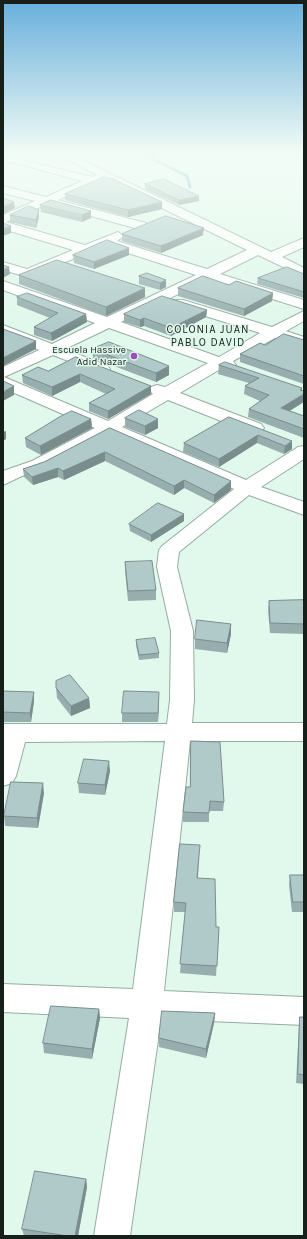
<!DOCTYPE html>
<html>
<head>
<meta charset="utf-8">
<style>
	body { margin:0 }
	#map { position:relative; width:307px; height:1239px; overflow:hidden; background:#e1f8ec; font-family:Karla,sans-serif }
	canvas { display:block }
	.frame { position:absolute; inset:0; border:4px solid #171f1b; pointer-events:none }
</style>
</head>
<body>
<div id="map">
<canvas width="307" height="1239"></canvas>
<div class="frame"></div>
</div>
<script>
const ctx = document.querySelector('canvas').getContext('2d');
ctx.lineJoin = 'round';
function trace(path, color, width, dash) {
  ctx.strokeStyle = color;
  ctx.lineWidth = width;
  ctx.lineCap = dash ? 'butt' : 'round';
  ctx.setLineDash(dash || []);
  ctx.stroke(path);
}
function fillPath(path, color) {
  ctx.fillStyle = color;
  ctx.fill(path, 'evenodd');
}
function drawText(font, color, halo, rows, align = 'center') {
  ctx.font = font + ' Karla,sans-serif';
  ctx.lineWidth = 3;
  ctx.setLineDash([]);
  ctx.textBaseline = 'middle';
  ctx.strokeStyle = halo;
  ctx.fillStyle = color;
  for (const [text, x, y, turn = 0] of rows) {
    ctx.save();
    ctx.translate(x, y);
    ctx.rotate((+turn || 0) * Math.PI / 180);
    ctx.textAlign = isNaN(turn) ? turn : align;
    if (halo) ctx.strokeText(text, 0, 0);
    ctx.fillText(text, 0, 0);
    ctx.restore();
  }
}
trace(new Path2D(`
	M145,155l42,21 3,11`), '#49a7c8', 3);
const minor = new Path2D(`
	M3,155l89,22 5,-2 -38,-20h13l199,97 33,-14v9l-22,10 22,11v9l-46,-22 -38,19 84,26v9l-95,-30 -88,43 98,35 41,-24 -87,-27 -2,-3 2,-3h10l89,27 32,-16v10l-18,10 18,6v10l-29,-9 -42,23 3,4 -2,3 -6,2 -6,-2 -42,25 81,31 3,4 -3,4 -6,1 -6,-1 -81,-32 -46,27 124,53 52,-33 6,-1v13l-43,28 43,15v13l-55,-20 -70,57 -2,15 16,64 1,69 -2,23h112v18h-114l-26,250 140,6v28l-143,-6 -31,217h-36l35,-218 -126,-6v-28l130,5 32,-248 -140,1 -9,34 -4,7 -9,3v-62h164l3,-24 1,-69 -14,-64 2,-17 3,-4 72,-57 -124,-55 -66,35 -22,7 -19,9v-14l29,-10 63,-33 -92,-40v-21l36,-17 -36,-15v-10l49,19 43,-21 -92,-33v-9l104,36 89,-42 -90,-29 -79,31 -24,-7v-8l24,7 46,-19 -70,-21v-14l32,-14 -32,-8v-7l43,11 36,-16 -79,-21zM105,180l142,70 -40,19 -90,-28 7,-5 -6,-4 -33,13 -79,-23 41,-18 95,26 4,-1 2,-3 -2,-3 -88,-23zM109,328l99,35 -43,24 -8,-2 -6,2 -2,3 4,4 -45,27 -104,-44 49,-22 43,17 6,2 6,-2 2,-3 -2,-3 -43,-17z`);
trace(minor, '#96aca1', 2);
fillPath(minor, '#fff');
fillPath(new Path2D(`
	M145,184l54,17 -20,4 -34,-16z
	M65,194l97,15 -34,8 -63,-17z
	M40,205l51,13 -9,4 -41,-10z
	M10,215l29,2 -3,11 -26,-6z
	M122,234l81,1 -42,18 -39,-12z
	M73,255h56l-35,14 -20,-6z
	M147,273l19,14 -6,3 -21,-6v-8z
	M304,274v24l-47,-14 1,-6z
	M19,275l126,13v9l-39,19 -87,-32z
	M229,285l44,8 -1,8 -28,15 -66,-20v-8z
	M17,297l69,17 1,8 -35,19 -18,-6v-8l16,-9 -33,-13z
	M207,310l-1,7 -35,19 -27,-10 -4,1 -16,-5v-8z
	M304,340v44l-64,-22v-8l25,-9z
	M92,349l77,26 -13,7 -63,-24z
	M76,357l75,29v8l-43,25 -19,-8v-8l17,-9 -26,-12 -28,14 -29,-13 -1,-8 26,-4z
	M219,365l83,25 -12,21 14,5v22l-56,-21 1,-8 11,-8 -16,-7 1,-8 4,-3 -31,-9z
	M229,417l63,32 -8,5 -27,-11 -38,24 -36,-15 1,-9z
	M125,418l33,1v9l-13,7 -20,-8z
	M91,419l1,9 -51,27 -15,-8 -1,-9z
	M110,428l121,62 -17,13 -30,-15 -10,7 -69,-34 -41,19 -6,-3 -25,8 -9,-8 -1,-8 21,-7z
	M184,514v7l-33,21 -21,-11 -1,-7z
	M125,562l31,28v10l-28,1 -3,-30z
	M304,600v34l-34,-1 -2,-23 1,-9z
	M231,624v10l-4,19 -32,-4v-10z
	M136,640l23,13v5l-20,2 -3,-15z
	M56,688l33,10 1,10 -19,8 -14,-18z
	M3,691l31,1v9l-3,21h-28z
	M159,702l-1,20h-36v-9z
	M110,771l-5,24 -26,-2 -1,-10z
	M186,787l38,15 -1,9h-14v11h-26v-10z
	M44,793l-6,35 -33,-2 -1,-10z
	M199,855l-1,23 18,49h3l-3,49 -36,-3 5,-61h-11v-10z
	M290,875h14v37h-12l-3,-27z
	M99,1009l1,9 -8,41 -48,-6 -1,-10z
	M215,1013l-1,10 -8,35 -47,-11v-9z
	M300,1017h4v67l-8,-1 3,-57z
	M86,1179l1,8 -9,49h-54l-2,-7z`), '#96aead');
fillPath(new Path2D(`
	M199,196v5l-20,4v-5z
	M14,202l1,6 -12,6v-7z
	M162,202v7l-34,8v-7z
	M39,210v7l-3,11v-8z
	M91,211v7l-9,4v-7z
	M11,226v7l-8,3v-7z
	M204,228l-1,7 -42,18v-7z
	M129,248v7l-35,14v-7z
	M9,267l1,7 -7,4v-8z
	M166,280v7l-6,3v-7z
	M145,288v9l-39,19v-9z
	M273,293l-1,8 -28,15v-7z
	M207,310l-1,7 -35,19v-8z
	M86,314l1,8 -35,19 -1,-8z
	M144,318v8l-4,1v-7z
	M36,341v8l-33,17v-8z
	M169,366v9l-13,7v-9z
	M80,374v8l-28,14v-9z
	M14,386v9l-11,6v-9z
	M151,386v8l-43,25v-8z
	M302,388v8l2,-2v8l-24,15 1,-9z
	M91,419l1,9 -51,27 -1,-9z
	M158,419v9l-13,7v-9z
	M6,431v8l-3,2v-9z
	M258,435l-1,8 -38,24v-8z
	M292,441v8l-8,5 1,-8z
	M105,452v9l-41,19 -1,-9z
	M58,468v9l-25,8 -1,-8z
	M184,480v8l-10,7v-9z
	M231,481v9l-17,13v-8z
	M184,514v7l-33,21v-7z
	M231,624v10l-4,19v-10z
	M34,692v9l-3,21 -1,-9z
	M159,692v10l-1,20v-9z
	M89,698l1,10 -19,8v-10z
	M109,761l1,10 -5,24v-10z
	M43,783l1,10 -6,35 -1,-10z
	M99,1009l1,9 -8,41v-10z
	M215,1013l-1,10 -8,35v-9z
	M86,1179l1,8 -9,49h-3z`), '#7a8d8d');
const building = new Path2D(`
	M104,177l9,2 49,23 -34,8 -63,-16z
	M164,179l35,17 -20,4 -34,-16z
	M3,198l11,4 -11,5z
	M51,200l40,11 -9,4 -42,-10z
	M29,206l10,4 -3,10 -26,-5z
	M166,216l38,12 -43,18 -39,-12z
	M3,223l8,3 -8,3z
	M107,240l22,8 -35,14 -21,-7z
	M57,260l88,28 -39,19 -87,-32z
	M3,265l6,2 -6,3z
	M287,267l17,7v18l-46,-14z
	M147,273l19,7 -6,3 -21,-7z
	M203,276l26,9 7,-4 37,12 -29,16 -66,-21z
	M27,293l59,21 -35,19 -17,-6 24,-14 -41,-16z
	M162,296l45,14 -36,18 -27,-10 -4,2 -16,-6z
	M3,329l33,12 -33,17z
	M284,334l20,6v20h-1l1,1v15l-64,-22 20,-11 5,2z
	M109,342l60,24 -13,7 -64,-24z
	M76,357l75,29 -43,25 -19,-8 26,-14 -35,-15 -28,13 -30,-12 16,-8 10,4z
	M225,362l77,26 -2,2 4,1v3l-23,14 23,8v13l-55,-20 20,-14 -24,-9 14,-8 -40,-13z
	M3,381l11,5 -11,6z
	M139,410l19,9 -13,7 -20,-8z
	M72,411l19,8 -51,27 -15,-8 36,-22z
	M229,417l63,24 -7,5 -27,-11 -39,24 -35,-16z
	M110,428l121,53 -17,14 -30,-15 -10,6 -69,-34 -42,19 -5,-3 -26,9 -9,-8 21,-7z
	M158,503l26,11 -33,21 -22,-11z
	M152,561l4,29 -28,1 -3,-29z
	M304,600v24l-34,-1 -1,-22z
	M197,620l34,4 -4,19 -32,-4z
	M155,638l4,15 -20,2 -3,-15z
	M70,675l19,23 -18,8 -15,-18v-7z
	M3,691l31,1 -4,21 -27,-1z
	M124,691l35,1 -1,21h-36z
	M191,741l29,1 4,60 -14,-1 -1,12 -26,-1 3,-25h4z
	M84,759l25,2 -4,24 -27,-2z
	M11,782l32,1 -6,35 -33,-2z
	M180,844l20,1 -3,33 18,1 1,48h3l-2,39 -37,-2 6,-61 -12,-1z
	M290,875h14v27h-11z
	M51,1006l48,3 -7,40 -49,-6z
	M162,1011l53,2 -9,36 -47,-11z
	M300,1017h4v58l-6,-1z
	M35,1171l51,8 -11,57h-7l-46,-7z`);
fillPath(building, '#afcac9');
trace(building, '#7a8d8d', 1);
const sky = ctx.createLinearGradient(0, 0, 0, 328);
sky.addColorStop(0, '#68afdb');
sky.addColorStop(0.47, '#f2fcf6');
sky.addColorStop(1, '#f2fcf600');
ctx.fillStyle = sky;
ctx.fillRect(0, 0, 307, 328);
for (const [x, y, r, color] of [
	[134,356,4,"#9b4bbc"]
]) {
  const dot = new Path2D();
  dot.arc(x, y, r, 0, 2 * Math.PI);
  ctx.fillStyle = color;
  ctx.fill(dot);
  trace(dot, '#e1f8ec', 1.5);
}
drawText('10px', '#171f1b', '#e1f8ec', [
	["Escuela Hassive",126,350],
	["Adid Nazar",126,362]
], 'right');
ctx.letterSpacing = '1px';
drawText('11px', '#171f1b', '#e1f8ec', [
	["COLONIA JUAN",208,330],
	["PABLO DAVID",208,343]
]);
ctx.letterSpacing = '0px';
</script>
</body>
</html>
